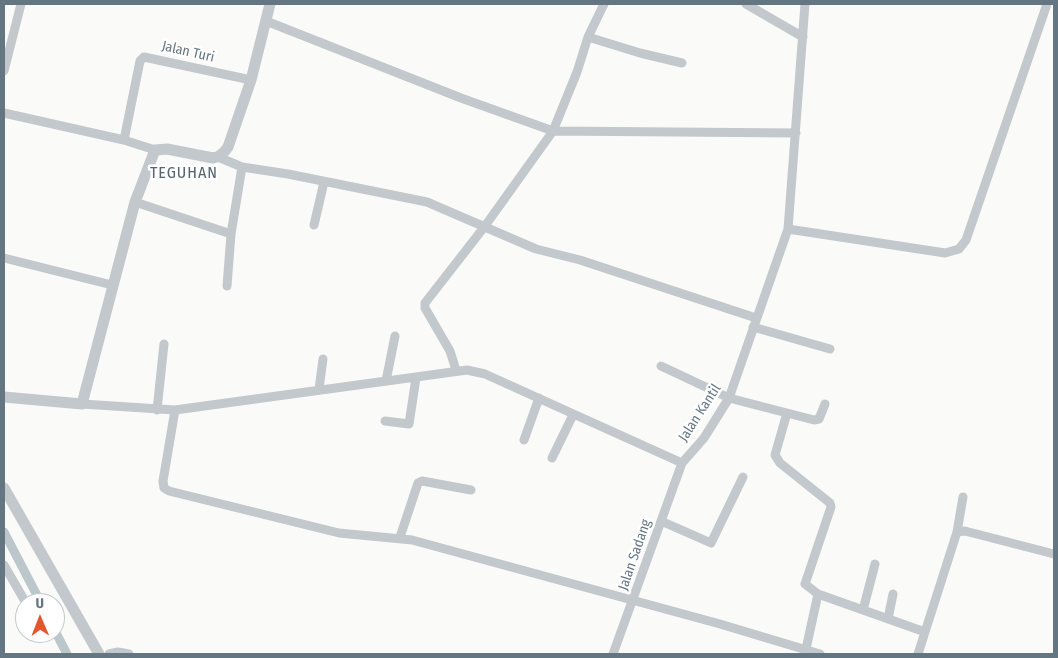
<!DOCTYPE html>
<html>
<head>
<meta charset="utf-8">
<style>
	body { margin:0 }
	#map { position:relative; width:1058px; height:658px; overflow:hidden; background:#fafaf8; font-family:"Fira Sans Condensed",sans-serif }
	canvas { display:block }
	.frame { position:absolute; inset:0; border:5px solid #657683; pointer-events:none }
	.north { position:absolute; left:15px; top:593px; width:50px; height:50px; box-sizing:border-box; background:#fff; border:1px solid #c1c8cd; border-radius:50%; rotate:359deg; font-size:14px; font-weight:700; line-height:20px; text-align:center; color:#657683 }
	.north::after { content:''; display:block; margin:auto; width:18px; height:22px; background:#e4572e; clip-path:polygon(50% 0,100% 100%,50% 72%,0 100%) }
</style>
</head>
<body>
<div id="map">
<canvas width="1058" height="658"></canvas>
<div class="frame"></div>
<div class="north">U</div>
</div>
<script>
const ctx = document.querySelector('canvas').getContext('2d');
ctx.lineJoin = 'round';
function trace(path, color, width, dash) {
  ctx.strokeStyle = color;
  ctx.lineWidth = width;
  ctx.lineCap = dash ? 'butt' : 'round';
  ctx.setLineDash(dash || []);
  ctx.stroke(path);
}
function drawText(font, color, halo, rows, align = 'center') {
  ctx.font = font + ' "Fira Sans Condensed",sans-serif';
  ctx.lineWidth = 5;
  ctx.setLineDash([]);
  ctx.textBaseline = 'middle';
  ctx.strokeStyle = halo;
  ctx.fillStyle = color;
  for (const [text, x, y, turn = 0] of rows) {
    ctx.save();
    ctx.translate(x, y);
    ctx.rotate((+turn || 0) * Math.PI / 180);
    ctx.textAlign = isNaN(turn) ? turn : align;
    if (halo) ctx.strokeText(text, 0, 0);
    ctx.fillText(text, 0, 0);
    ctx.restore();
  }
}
trace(new Path2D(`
	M4,532l37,71
	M55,631l12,23`), '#bbc7cb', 9);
trace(new Path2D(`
	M746,4l57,33
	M266,21l195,77 92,33 243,2
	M588,37l52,16 42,10
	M4,71l17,-67
	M4,113l120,27 31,10
	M124,140l16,-79 4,-4 107,23
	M218,157l24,10 46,7 139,28 109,47 44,11 176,58
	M135,202l96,32
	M314,225l10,-43
	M788,229l157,24 14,-4 7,-9 81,-236
	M4,258l108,27
	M227,286l4,-52 11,-67
	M753,327l77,22
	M661,366l68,32 85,22 5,-1 6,-15
	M456,370l-6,-19 -25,-43v-5l60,-77 68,-95 24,-59 11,-35 16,-33
	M386,381l9,-45
	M319,389l4,-30
	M82,404l93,6 292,-40 18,4 197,89
	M157,410l7,-66
	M175,410l-12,71 1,7 5,3 170,42 73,7 308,84 100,30
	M787,413l-12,42 5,8 50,40 1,4 -26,77 13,10 107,38
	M385,421l24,3 7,-46
	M524,440l15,-42
	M552,458l21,-43
	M661,521l50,22 32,-66
	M957,532l6,-35
	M400,537l18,-54 4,-2 49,9
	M4,565l22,38
	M863,610l12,-46
	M888,619l5,-25
	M806,649l12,-55
	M109,654l9,-2 11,2
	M613,654l69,-191 22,-25 25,-40 59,-169 17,-225
	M918,654l39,-122 8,-1 89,23`), '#c3c8cc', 9);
trace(new Path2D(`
	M4,397l78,7 53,-202 20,-52 12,-1 46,9c7,-1 11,-5 15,-11l23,-67 19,-76
	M4,488l95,166`), '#c3c8cc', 11);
drawText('14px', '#657683', '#fff', [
	["Jalan Turi",188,52,13],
	["Jalan Kantil",700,413,-57],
	["Jalan Sadang",635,555,-71]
]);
ctx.letterSpacing = '1px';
drawText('16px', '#57646e', '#fff', [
	["TEGUHAN",184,174]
]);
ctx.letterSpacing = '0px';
</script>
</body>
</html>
